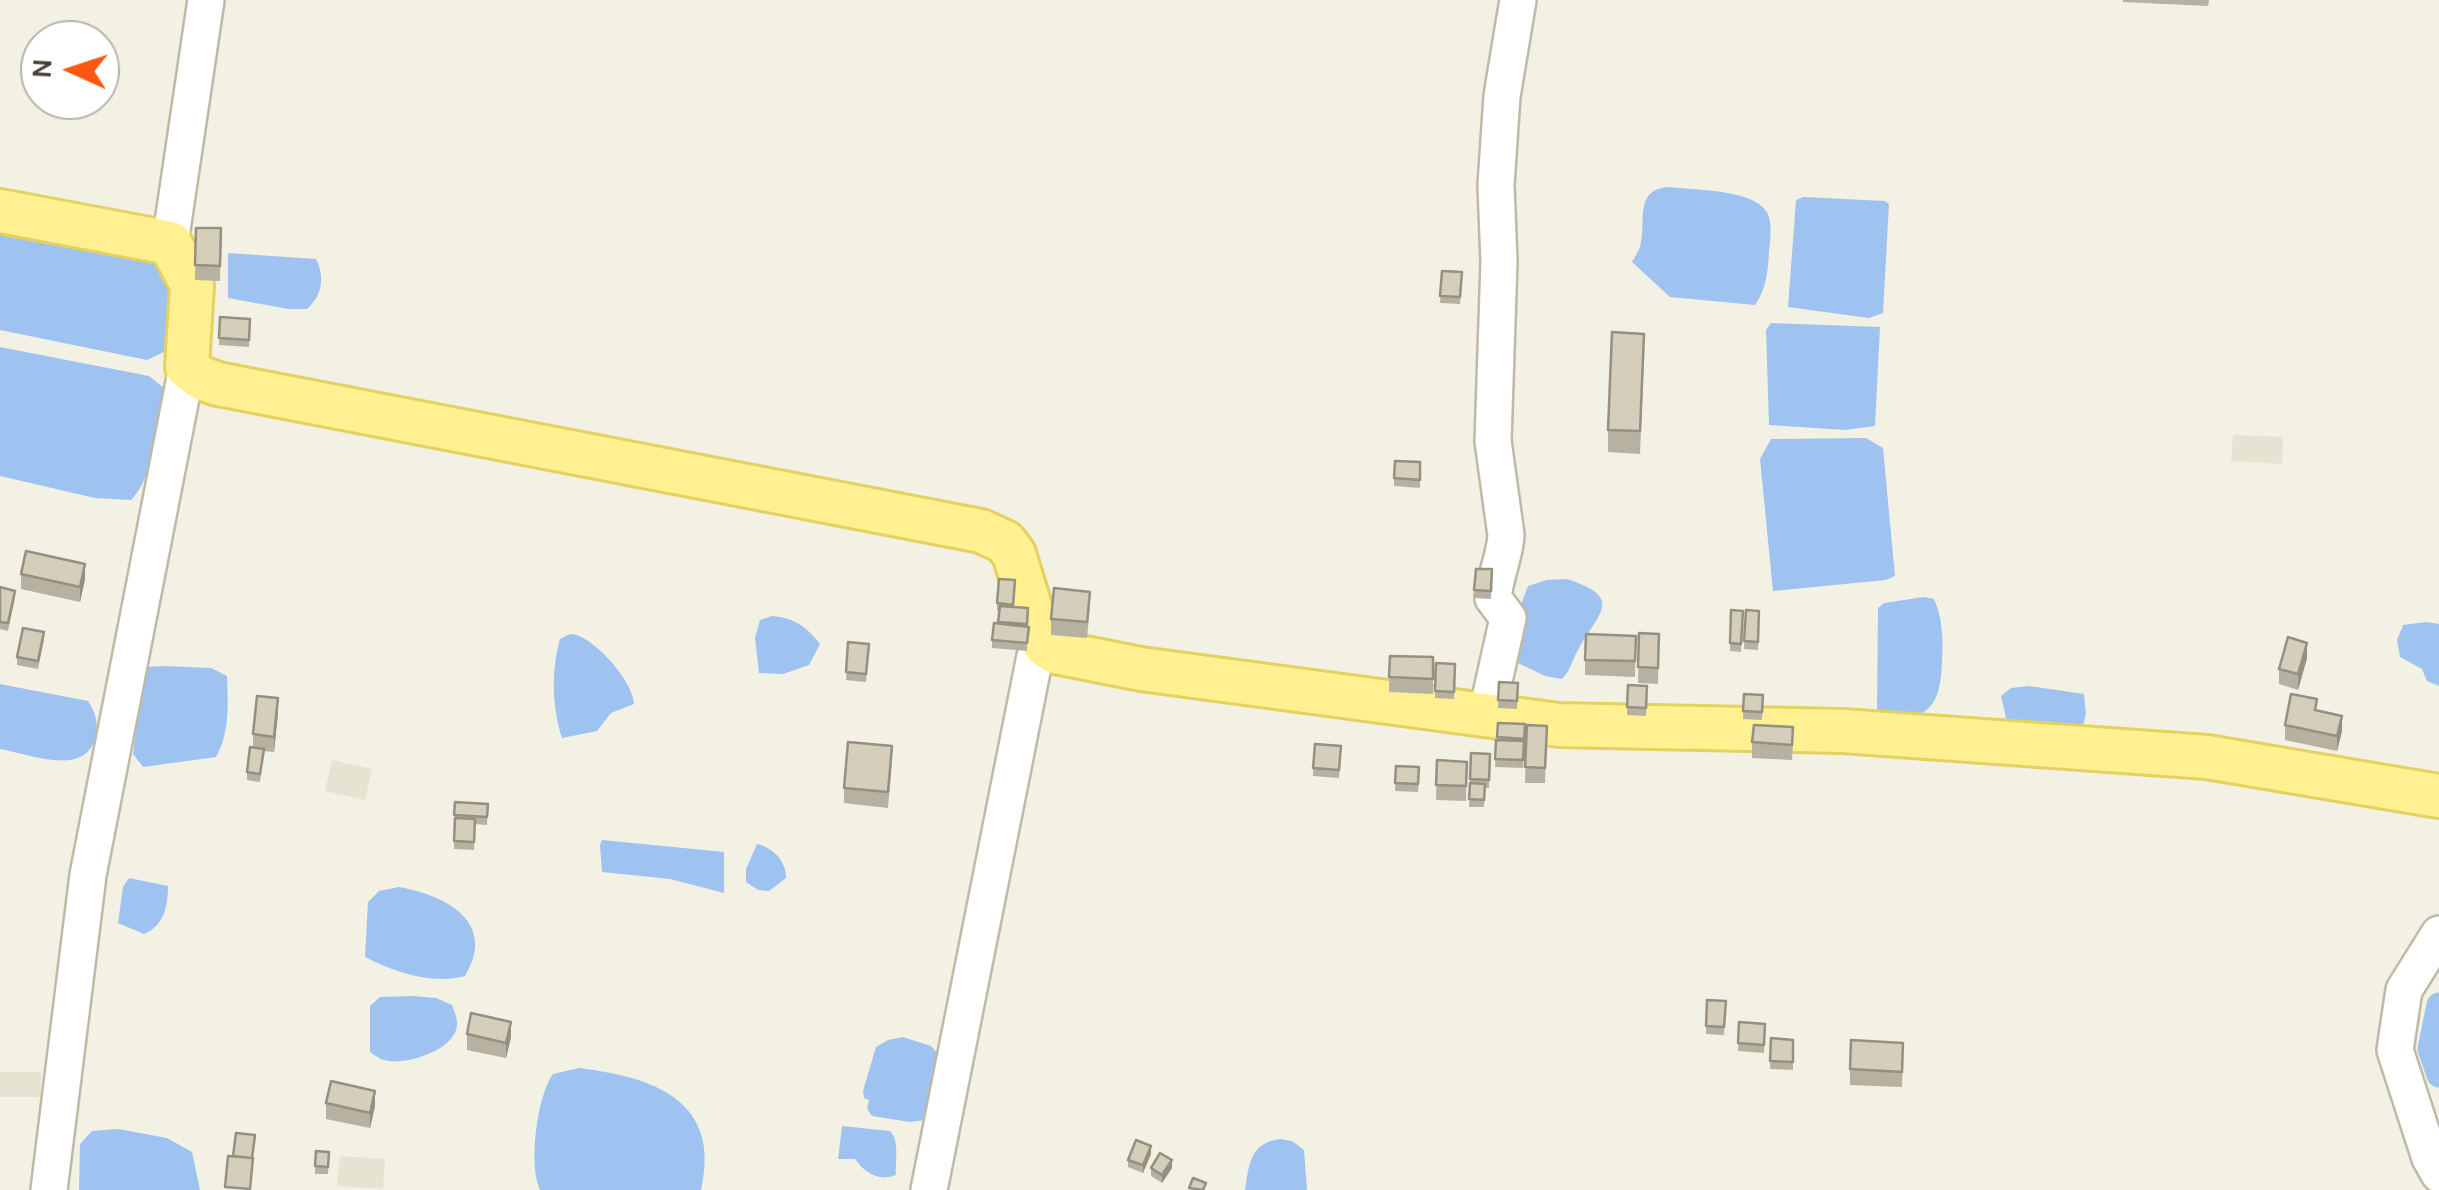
<!DOCTYPE html>
<html>
<head>
<meta charset="utf-8">
<style>
	body { margin:0 }
	#map { position:relative; width:2439px; height:1190px; overflow:hidden; background:#f3f0e4; font-family:Karla,sans-serif }
	canvas { display:block }
	.north { position:absolute; left:20px; top:20px; width:100px; height:100px; box-sizing:border-box; background:#fff; border:2px solid #b5b3ae; border-radius:50%; rotate:273deg; font-size:28px; font-weight:700; line-height:40px; text-align:center; color:#454134 }
	.north::after { content:''; display:block; margin:auto; width:35px; height:45px; background:#fd5811; clip-path:polygon(50% 0,100% 100%,50% 72%,0 100%) }
</style>
</head>
<body>
<div id="map">
<canvas width="2439" height="1190"></canvas>
<div class="north">N</div>
</div>
<script>
const ctx = document.querySelector('canvas').getContext('2d');
ctx.lineJoin = 'round';
function fillPath(path, color) {
  ctx.fillStyle = color;
  ctx.fill(path, 'evenodd');
}
function trace(path, color, width, dash) {
  ctx.strokeStyle = color;
  ctx.lineWidth = width;
  ctx.lineCap = dash ? 'butt' : 'round';
  ctx.setLineDash(dash || []);
  ctx.stroke(path);
}
fillPath(new Path2D(`
	M2233,435l50,2 -1,27 -51,-3z
	M332,760l40,9 -7,31 -40,-9z
	M0,1072h41v25h-41z
	M340,1156l45,3 -2,30 -46,-3z`), '#e7e3d2');
fillPath(new Path2D(`
	M1668,187c25,3 85,2 99,25 6,12 3,28 2,40 -1,20 -3,37 -14,53l-85,-8 -38,-35c1,-2 7,-12 8,-15 7,-24 -7,-57 28,-60z
	M1803,197l82,4 4,3 -6,109 -14,5 -81,-11 8,-107z
	M0,225l142,24 32,37 -3,52 -7,14 -17,8 -147,-30z
	M228,253l88,6c9,18 6,37 -9,50h-19l-60,-11z
	M1771,323l109,4 -5,99 -30,4 -76,-5 -3,-95z
	M0,347l149,29 15,12c-2,31 -11,90 -33,112l-36,-2 -95,-22z
	M1866,438l17,10 12,128 -9,4 -113,11 -13,-132 11,-20z
	M1567,579c58,19 32,33 11,71 -6,10 -7,20 -16,29l-17,-3 -31,-15 8,-59 6,-16 19,-6z
	M1924,597l10,2c9,20 9,41 8,63 -2,50 -17,59 -65,55l1,-109 6,-5z
	M772,616c22,2 34,10 48,28l-11,21 -26,9 -24,-1 -4,-35 5,-18z
	M2426,622l13,2v62l-12,-5 -5,-12 -22,-12 -3,-17 6,-15z
	M570,634c22,0 64,48 64,70l-23,9 -14,18 -35,7c-10,-31 -11,-67 -2,-99z
	M165,666l46,2 16,8c1,28 3,56 -11,81l-73,10 -10,-13 11,-87z
	M0,684l88,17c8,12 11,23 7,38 -11,38 -67,15 -95,10z
	M2029,686l55,8 2,20 -5,19 -74,-11 -6,-26 10,-8z
	M602,840l122,12v41l-54,-14 -68,-7 -2,-27z
	M757,844c16,4 29,16 29,34l-17,13 -11,-1 -12,-8v-13z
	M129,878l39,8c0,20 -4,40 -24,48l-26,-11 5,-36z
	M399,887c46,8 99,35 66,89 -33,9 -71,-4 -100,-19l3,-55 11,-11z
	M412,996l24,2 16,7c3,8 7,16 4,25 -6,21 -51,36 -72,30 -5,-1 -9,-5 -14,-8v-46l10,-9z
	M903,1037l28,9 9,10 -15,64 -15,2 -38,-6 -5,-7 2,-9 -5,-2 -1,-7 13,-44 12,-7z
	M579,1068c74,9 143,32 122,122h-161c-12,-25 -3,-94 13,-116z
	M842,1126l48,5c10,10 5,30 6,44 -17,7 -31,-2 -41,-16h-17z
	M118,1129l49,9 25,14 8,38h-121l1,-46 12,-13z
	M1280,1139l12,2 12,9 3,40h-62c4,-26 5,-47 35,-51z`), '#9fc3f1');
trace(new Path2D(`
	M2439,1005l-9,44 9,26`), '#9fc3f1', 25);
const minor = new Path2D(`
	M170,243l36,-243
	M1486,717l22,-99 -15,-20c2,-22 12,-42 13,-63l-13,-94 6,-179 -3,-77 6,-89 16,-96
	M2439,934l-35,56 -9,60 35,108 9,16
	M49,1190l39,-315 99,-508
	M929,1190l110,-554`);
const major = new Path2D(`
	M0,211l170,32 22,42 -5,82 14,11 17,6 763,147 24,11 9,12 25,82 6,9 10,7 86,17 418,56 284,6 364,26 232,39`);
trace(minor, '#bebaa7', 40);
trace(major, '#e5d160', 48);
trace(minor, '#fff', 35);
trace(major, '#fff091', 42);
fillPath(new Path2D(`
	M2123,0h86l-1,6 -85,-4z
	M196,228h25l-1,53 -25,-1z
	M1442,271l20,1 -2,32 -20,-1z
	M220,317l30,2 -1,28 -30,-2z
	M1644,356l-4,98 -32,-2v-22z
	M1420,462v26l-26,-2v-8z
	M1476,569h16l-1,30 -17,-1z
	M21,574l64,5 -5,23 -59,-13z
	M1015,580l-2,27 15,1 -1,43 -35,-3v-8l6,-16 1,-13h-2v-8z
	M0,587l15,11 -7,33 -8,-2z
	M1090,607l-3,31 -36,-3v-16z
	M1731,610l12,1 -2,41 -11,-1z
	M1746,610l13,1 -1,39 -14,-1z
	M1639,633l20,1 -1,50 -20,-1z
	M1636,636l-1,41 -50,-2v-15z
	M44,640l-6,29 -21,-4v-8z
	M848,642l21,2 -3,38 -20,-2z
	M1390,656l43,1v37l-44,-2z
	M2307,658l-9,32 -19,-6v-15z
	M1436,663l19,1 -1,35 -19,-1z
	M1499,682l19,1 -1,26 -19,-1z
	M1628,685l19,1 -1,30 -19,-1z
	M1744,694l19,1 -1,25 -19,-1z
	M2317,710l25,21 -5,20 -52,-11v-15z
	M278,713l-4,39 -10,-1 -4,31 -13,-2v-8l6,-25v-13z
	M1525,724l-2,44 -28,-1 2,-30z
	M1527,725l20,1 -2,57h-20z
	M1752,742h41l-1,18 -40,-2z
	M1341,746l-2,32 -26,-2v-8z
	M1471,753l19,1 -1,34h-4l-1,19h-15z
	M1437,760l30,2 -1,39 -30,-1z
	M892,761l-4,47 -44,-5v-15z
	M1396,766l23,1 -1,25 -23,-1z
	M455,802l33,2 -1,21 -12,-1 -1,26 -20,-1z
	M1707,1000l19,1 -2,34 -18,-1z
	M1739,1022l26,2 -1,29 -26,-2z
	M467,1034l44,3 -5,21 -39,-8z
	M1771,1038l22,2v30l-23,-1z
	M1903,1058l-1,29 -52,-2v-16z
	M326,1103l49,3 -5,22 -44,-9z
	M316,1151l13,1 -1,22h-13z
	M1151,1154l-8,19 -15,-6v-7z
	M1151,1168h21l-10,15 -11,-7z`), '#b6b1a0');
fillPath(new Path2D(`
	M85,564v15l-5,23v-15z
	M2307,643v15l-9,32v-16z
	M278,698v15l-4,39v-15z
	M2342,716v15l-5,20v-15z
	M511,1022v15l-5,21v-15z
	M375,1091v15l-5,22v-15z
	M1151,1146v8l-8,19v-8z
	M1172,1160v8l-10,15v-8z`), '#949082');
const building = new Path2D(`
	M196,228h25l-1,38 -25,-1z
	M1442,271l20,1 -2,25 -20,-1z
	M220,317l30,2 -1,21 -30,-2z
	M1612,332l32,2 -4,97 -32,-1z
	M1395,461l25,1v18l-26,-2z
	M26,551l59,13 -5,23 -59,-13z
	M1476,569h16l-1,22 -17,-1z
	M999,579l16,1 -2,25 -16,-2z
	M0,587l15,4 -7,32 -8,-1z
	M1054,588l36,4 -3,30 -36,-3z
	M1000,606l28,2 -1,16 -29,-2z
	M1731,610l12,1 -2,33 -11,-1z
	M1746,610l13,1 -1,31 -14,-1z
	M994,623l35,4 -2,16 -35,-3z
	M23,628l21,4 -6,29 -21,-4z
	M1639,633l20,1 -1,34 -20,-1z
	M1586,634l50,2 -1,25 -50,-1z
	M2288,637l19,6 -9,31 -19,-5z
	M848,642l21,2 -3,30 -20,-2z
	M1390,656l43,1v22l-44,-2z
	M1436,663l19,1 -1,28 -19,-1z
	M1499,682l19,1 -1,18 -19,-1z
	M1628,685l19,1 -1,22 -19,-1z
	M1744,694l19,1 -1,17 -19,-1z
	M2291,694l26,5 -2,11 27,6 -5,20 -52,-11z
	M257,696l21,2 -4,39 -21,-3z
	M1498,723l27,1 -1,15 -27,-2z
	M1527,725l20,1 -2,42 -20,-1z
	M1754,725l39,2 -1,18 -40,-3z
	M1496,740l28,1 -1,19 -28,-1z
	M848,742l44,4 -4,46 -44,-4z
	M1315,744l26,2 -2,24 -26,-2z
	M250,747l14,2 -4,25 -13,-2z
	M1471,753l19,1 -1,26 -19,-1z
	M1437,760l30,2 -1,24 -30,-1z
	M1396,766l23,1 -1,17 -23,-1z
	M1470,783l15,1 -1,16 -15,-1z
	M455,802l33,2 -1,13 -33,-2z
	M455,818l20,1 -1,23 -20,-1z
	M1707,1000l19,1 -2,26 -18,-1z
	M471,1013l40,9 -5,21 -39,-9z
	M1739,1022l26,2 -1,21 -26,-2z
	M1771,1038l22,2v22l-23,-1z
	M1851,1040l52,3 -1,29 -52,-3z
	M331,1081l44,10 -5,22 -44,-10z
	M236,1133l19,2 -3,23 -19,-2z
	M1136,1140l15,6 -8,19 -15,-5z
	M316,1151l13,1 -1,15 -13,-1z
	M1160,1153l12,7 -10,15 -11,-7z
	M228,1156l25,2 -3,31 -25,-2z
	M1193,1178l13,5 -3,7 -14,-2z`);
fillPath(building, '#d4ceba');
trace(building, '#949082', 2.5);
</script>
</body>
</html>
